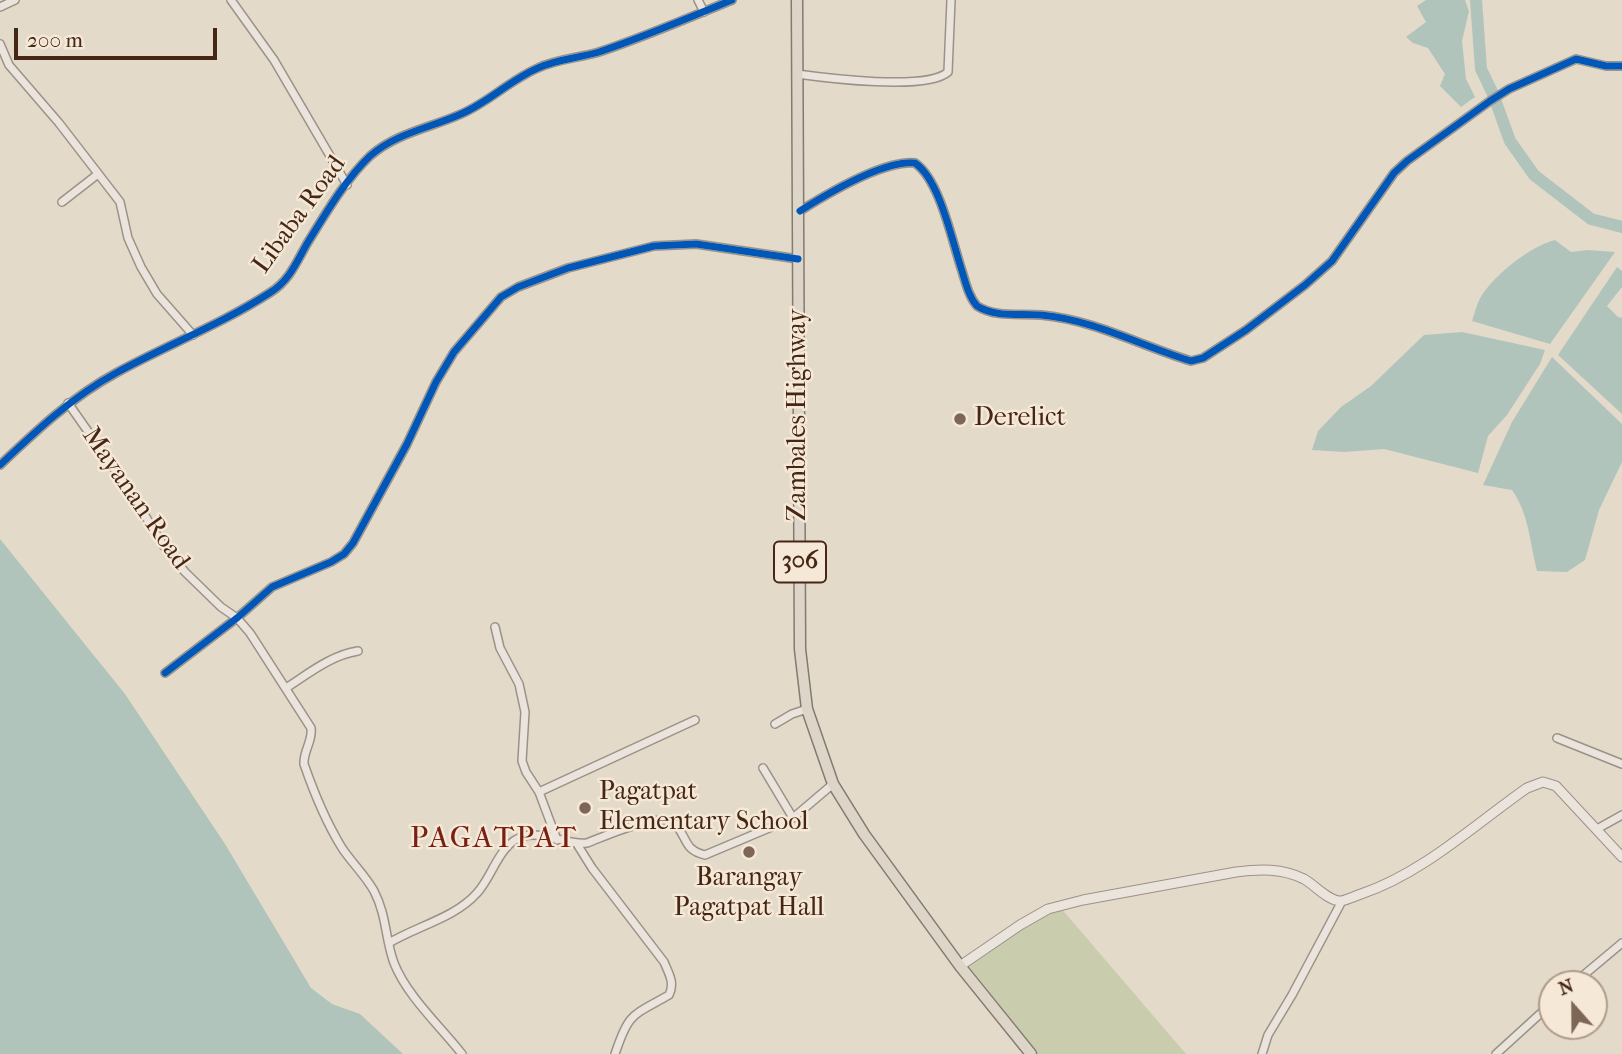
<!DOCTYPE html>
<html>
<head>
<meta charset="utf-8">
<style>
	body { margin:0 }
	#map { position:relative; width:1622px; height:1054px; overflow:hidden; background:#e4daca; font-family:"IM FELL French Canon",serif }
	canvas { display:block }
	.north { position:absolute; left:1538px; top:970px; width:70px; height:70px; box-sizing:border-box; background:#f5e8d6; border:2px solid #af9b89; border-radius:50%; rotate:339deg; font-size:19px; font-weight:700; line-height:28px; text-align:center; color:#462716 }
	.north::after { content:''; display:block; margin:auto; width:24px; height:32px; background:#7d6655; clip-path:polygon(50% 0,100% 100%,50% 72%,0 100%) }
	.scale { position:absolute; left:14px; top:28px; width:203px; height:32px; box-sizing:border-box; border:4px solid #462716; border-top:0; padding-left:9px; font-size:21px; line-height:24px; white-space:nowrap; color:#462716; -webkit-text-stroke:5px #f5e8d6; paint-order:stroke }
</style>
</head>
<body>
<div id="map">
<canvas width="1622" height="1054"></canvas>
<div class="north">N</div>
<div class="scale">200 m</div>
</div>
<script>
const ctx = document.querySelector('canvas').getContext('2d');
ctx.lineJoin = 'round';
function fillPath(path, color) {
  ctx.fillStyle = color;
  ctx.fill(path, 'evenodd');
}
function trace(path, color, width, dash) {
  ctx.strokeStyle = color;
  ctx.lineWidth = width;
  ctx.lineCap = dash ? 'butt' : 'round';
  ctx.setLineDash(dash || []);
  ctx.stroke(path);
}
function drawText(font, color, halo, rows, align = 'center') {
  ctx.font = font + ' "IM FELL French Canon",serif';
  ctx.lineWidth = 5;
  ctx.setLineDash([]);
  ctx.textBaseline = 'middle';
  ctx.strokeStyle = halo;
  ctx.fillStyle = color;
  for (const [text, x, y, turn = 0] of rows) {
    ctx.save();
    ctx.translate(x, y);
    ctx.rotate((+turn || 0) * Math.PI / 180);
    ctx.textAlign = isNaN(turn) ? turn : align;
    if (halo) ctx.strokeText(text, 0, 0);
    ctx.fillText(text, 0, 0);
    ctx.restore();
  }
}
fillPath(new Path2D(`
	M1060,907l126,147h-148l-69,-88 51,-38z`), '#caccae');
fillPath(new Path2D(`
	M1426,0h39l4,11 -7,30 4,38 9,18 -14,10 -21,-21 5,-12 -17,-26 -15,-5 -7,-6 20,-15 -9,-16z
	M1555,240l16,12 17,-2 27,2 -65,92 -78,-23c3,-8 5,-19 10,-26 15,-22 47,-48 73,-55z
	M1617,267l5,4v16l-15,19 11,11 4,1v96l-64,-59z
	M1462,332l83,18 -5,14 -33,51 -19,21 -10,37 -94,-24 -40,3 -32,-2 6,-19 23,-24 30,-21 53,-51z
	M1552,357l70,67v38l-23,48 -14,50 -18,12 -30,-1c-7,-28 -8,-57 -25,-81l-29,-5 29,-63z
	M0,539l125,155 100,150 86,144 21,16 28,10 43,40h-403z`), '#b0c4bc');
trace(new Path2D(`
	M1476,0l5,69 12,25 17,47 24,34 57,44 31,8`), '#b0c4bc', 12);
const minor = new Path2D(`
	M231,0l43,60 73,125
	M698,0l6,12
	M0,7l15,-7
	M0,44l9,21 50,58 61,79 8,36 13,29 16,27 36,41
	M797,74c29,4 130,17 151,-2l3,-72
	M62,202l36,-28
	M800,211c27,-17 83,-51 115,-48 25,17 37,78 47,108 4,13 7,26 15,35 19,12 43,7 64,9 54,5 100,31 150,46l12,-3 43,-28 59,-45 27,-24 62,-88 13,-12 83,-60 19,-12 67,-30 30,7h16
	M68,403l64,91 31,51 22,27 36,35 16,11 13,15 61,95c2,13 -8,23 -7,36 10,29 22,58 38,84 10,15 23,27 32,43 13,25 11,48 20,72 13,33 46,63 68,91
	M0,465c37,-35 72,-68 116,-92 51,-28 106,-49 155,-81 19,-12 26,-31 37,-50 18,-29 37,-62 62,-86 26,-23 60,-28 91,-42 28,-12 49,-34 77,-46 19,-9 41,-10 61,-16 45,-15 89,-34 133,-52
	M495,627l5,21 19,36 6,28 -3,49 4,11 13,20 18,48
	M165,673l72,-55 35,-31 59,-25 13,-8 9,-11 54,-99 29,-62 18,-30 47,-55 17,-10 50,-19 86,-22 42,-2 102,15
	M286,688c22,-14 45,-33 72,-37
	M775,724l17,-10 15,-5
	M1557,738l65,26
	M763,768l30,50
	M539,792l156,-72
	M1597,829l25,-14
	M577,844l15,24 72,94c5,12 11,21 5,33 -37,21 -40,17 -54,59
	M389,943c28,-17 66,-25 88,-50 16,-17 22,-50 47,-57 21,-5 42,9 63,7 17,-6 76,-34 89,-18 12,14 8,25 29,30l88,-37 40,-34
	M1573,984l49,-41
	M1262,1054l6,-19 24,-40 50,-94
	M1496,1054l56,-51`);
const tertiary = new Path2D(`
	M960,966l60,-41 28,-16 35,-9 153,-28c24,-3 46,-4 68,7 11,6 24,22 37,22 6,-1 14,-5 20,-7 62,-21 113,-69 166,-106l16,-6 13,4 66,71`);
const primary = new Path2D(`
	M797,0l3,649 7,60 26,75 31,50 96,132 71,88`);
trace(minor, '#9b9287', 10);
trace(tertiary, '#9b9287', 11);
trace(primary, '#847a70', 13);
trace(minor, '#eae4dd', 7);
trace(tertiary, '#eae4dd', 9);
trace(primary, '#ddd5c8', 10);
trace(new Path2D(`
	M800,211c27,-17 83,-51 115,-48 25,17 37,78 47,108 4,13 7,26 15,35 19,12 43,7 64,9 54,5 100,31 150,46l12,-3 43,-28 59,-45 27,-24 62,-88 13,-12 83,-60 19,-12 67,-30 30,7h16
	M0,465c37,-35 72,-68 116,-92 51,-28 106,-49 155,-81 19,-12 26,-31 37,-50 18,-29 37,-62 62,-86 26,-23 60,-28 91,-42 28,-12 49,-34 77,-46 19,-9 41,-10 61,-16 45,-15 89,-34 133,-52
	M165,673l72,-55 35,-31 59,-25 13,-8 9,-11 54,-99 29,-62 18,-30 47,-55 17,-10 50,-19 86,-22 42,-2 102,15`), '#0057b8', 7);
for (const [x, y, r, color] of [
	[960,419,7,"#7d6655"],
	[585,808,7,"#7d6655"],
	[749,852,7,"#7d6655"]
]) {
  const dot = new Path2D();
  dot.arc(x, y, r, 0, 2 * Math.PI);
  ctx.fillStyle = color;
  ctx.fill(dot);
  trace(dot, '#f5e8d6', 2.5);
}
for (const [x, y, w] of [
	[800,562,52]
]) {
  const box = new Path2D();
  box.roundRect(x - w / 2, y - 20.5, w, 41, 5);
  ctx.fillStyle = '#f5e8d6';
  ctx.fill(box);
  trace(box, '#462716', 2);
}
drawText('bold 24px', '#462716', null, [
	["306",800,562]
]);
drawText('26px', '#462716', '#f5e8d6', [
	["Libaba Road",300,215,-54],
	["Zambales Highway",799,415,-90],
	["Mayanan Road",135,499,55]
]);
drawText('26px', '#462716', '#f5e8d6', [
	["Derelict",974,419],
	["Pagatpat",599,793],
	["Elementary School",599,823],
	["Barangay",749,879,"center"],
	["Pagatpat Hall",749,909,"center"]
], 'left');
ctx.letterSpacing = '2px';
drawText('30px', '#7a1f14', '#f5e8d6', [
	["PAGATPAT",494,840]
]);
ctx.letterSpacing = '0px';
</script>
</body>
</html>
